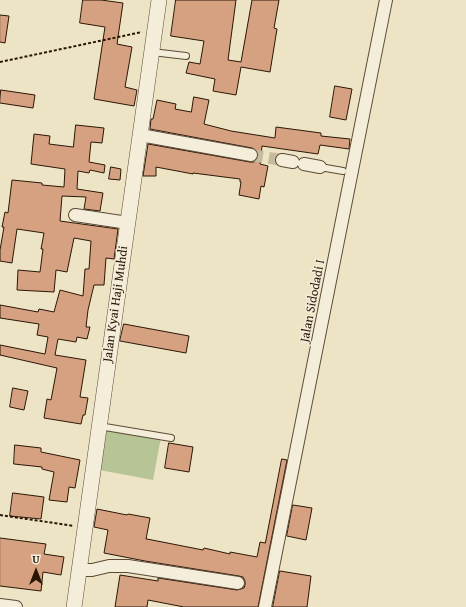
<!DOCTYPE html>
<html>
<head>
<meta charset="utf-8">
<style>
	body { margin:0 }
	#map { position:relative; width:466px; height:607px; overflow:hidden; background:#ede4c5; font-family:"Gentium Book Plus",serif }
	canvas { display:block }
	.north { position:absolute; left:16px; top:551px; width:40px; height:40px; -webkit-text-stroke:3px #f3edd9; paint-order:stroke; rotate:0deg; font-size:11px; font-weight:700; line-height:16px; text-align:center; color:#2b1606 }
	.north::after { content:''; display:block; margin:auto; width:14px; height:18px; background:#2b1606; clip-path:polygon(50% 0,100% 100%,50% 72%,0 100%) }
</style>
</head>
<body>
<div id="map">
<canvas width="466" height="607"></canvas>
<div class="north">U</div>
</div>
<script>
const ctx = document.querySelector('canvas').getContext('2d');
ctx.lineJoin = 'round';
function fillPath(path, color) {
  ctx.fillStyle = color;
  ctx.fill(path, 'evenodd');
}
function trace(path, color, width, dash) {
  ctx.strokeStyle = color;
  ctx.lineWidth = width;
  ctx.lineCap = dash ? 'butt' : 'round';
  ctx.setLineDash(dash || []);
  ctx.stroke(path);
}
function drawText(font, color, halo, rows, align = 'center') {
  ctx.font = font + ' "Gentium Book Plus",serif';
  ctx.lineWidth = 3;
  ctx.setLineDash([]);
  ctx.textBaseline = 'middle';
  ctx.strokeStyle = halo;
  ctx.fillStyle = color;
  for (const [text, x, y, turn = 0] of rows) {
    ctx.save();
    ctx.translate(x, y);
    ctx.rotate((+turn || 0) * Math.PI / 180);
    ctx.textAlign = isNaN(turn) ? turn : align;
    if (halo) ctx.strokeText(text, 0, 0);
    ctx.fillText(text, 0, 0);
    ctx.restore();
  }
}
fillPath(new Path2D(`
	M101,428l60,9 -8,43 -59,-11z`), '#b7c496');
const building = new Path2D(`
	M83,0h18l22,3 -6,41 15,3 -7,40 12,3 -3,16 -40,-7 11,-72 -25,-4z
	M176,0h60l-8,60 13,2 11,-62h27l-5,28 3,1 -7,43 -29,-5 -5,28 -23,-4 2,-12 -29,-6 3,-11 11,2 4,-23 -33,-5z
	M0,15l9,1 -4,27 -5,-1z
	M335,86l17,3 -6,31 -16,-3z
	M1,90l34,5 -2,13 -33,-5z
	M194,97l15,3 -5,24 27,7 44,7 1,-11 45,6v3l29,3 -1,10 -29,-4 -2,9 -56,-8 -2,18 8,2 -4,21 -3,-1 -2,13 -20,-4 2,-13h-1v-3l-47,-6v1l-37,-7v9h-13l5,-32 102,18h4l3,-2 1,-8 -6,-4 -102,-19 1,-10h2l4,-19 19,4 -1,5 16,3z
	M76,125l28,3 -2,15 -11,-1 -2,20 16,3 -1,8 -14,-3 -1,3 -11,-2 -1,18 26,4 -3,18 -16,-2 2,-12 -24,-1 -2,25 58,8 -4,30 -8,-1 -2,27h-10l-6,25 -2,17h4l-3,12 -10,-2 -1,5 -18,-3 -3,16 31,5 -6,37 8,1 -3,17h-2l-2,9 -37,-6 3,-19 4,1 6,-32 -57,-13v-10l45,9 3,-17 -11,-2 2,-11 -39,-6v-13l38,7 1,-3 15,3 6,-22 23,6 2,-27h4l2,-28 -17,-3 -7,34 -11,-2 -2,22 -37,-2 1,-20 22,2 3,-23h-2l3,-16 -27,-4 -5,34 -12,-2v-11l4,-23h-2l3,-15 3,1 4,-33 30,3v2l22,2 1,-18 -34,-5 3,-30 16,2 -1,8 24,3z
	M111,167l10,2 -1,11 -11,-1z
	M124,324l65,12 -3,17 -66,-12z
	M13,388l15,3 -4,19 -14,-3z
	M169,443l24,4 -4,25 -24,-4z
	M15,445l26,3v4l39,8 -5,28 -6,-1 -2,15 -18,-2 5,-28 -12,-3v-2l-28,-3z
	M282,459l5,1 -29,147h-74l-36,-7 -1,7h-32l5,-32 38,6v-3l79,12 7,-2 1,-3v-4l-2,-4 -4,-1 -94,-15 -41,-8 4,-23 -14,-3 3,-18 30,6 1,-1 22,4 -4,21h1l56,11 1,-2 26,6v-2l27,5 3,-15 5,1z
	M13,493l31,4 -3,22 -31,-3z
	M293,505l19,3 -6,32 -19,-4z
	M0,538l46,6 -2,10 20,3 -3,18 -18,-3 -2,19 -41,-5z
	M280,571l31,5 -4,31h-34z`);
fillPath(building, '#d6a181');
trace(building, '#2b1606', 1);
trace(new Path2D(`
	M251,155l31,5`), '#c6bb9f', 12, [12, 6]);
const service = new Path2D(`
	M152,52l34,4
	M320,167l23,4
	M99,426l72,12`);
const minor = new Path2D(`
	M140,135l111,20
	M282,160l11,2
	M304,164l16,3
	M75,215l53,8
	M79,570h13l17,-4h19l110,17
	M0,605l16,2
	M265,607l121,-607`);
const tertiary = new Path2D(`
	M74,607l85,-607`);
trace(service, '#5c4a36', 8);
trace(minor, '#5c4a36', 14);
trace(tertiary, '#5c4a36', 16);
trace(new Path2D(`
	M0,62l142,-30
	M0,515l74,11`), '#2b1606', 2, [3, 2]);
trace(service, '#f3edd9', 6);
trace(minor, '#f3edd9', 12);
trace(tertiary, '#f3edd9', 15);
drawText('13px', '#2b1606', '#f3edd9', [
	["Jalan Sidodadi I",313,301,-79],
	["Jalan Kyai Haji Muhdi",116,304,-82]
]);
</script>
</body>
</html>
